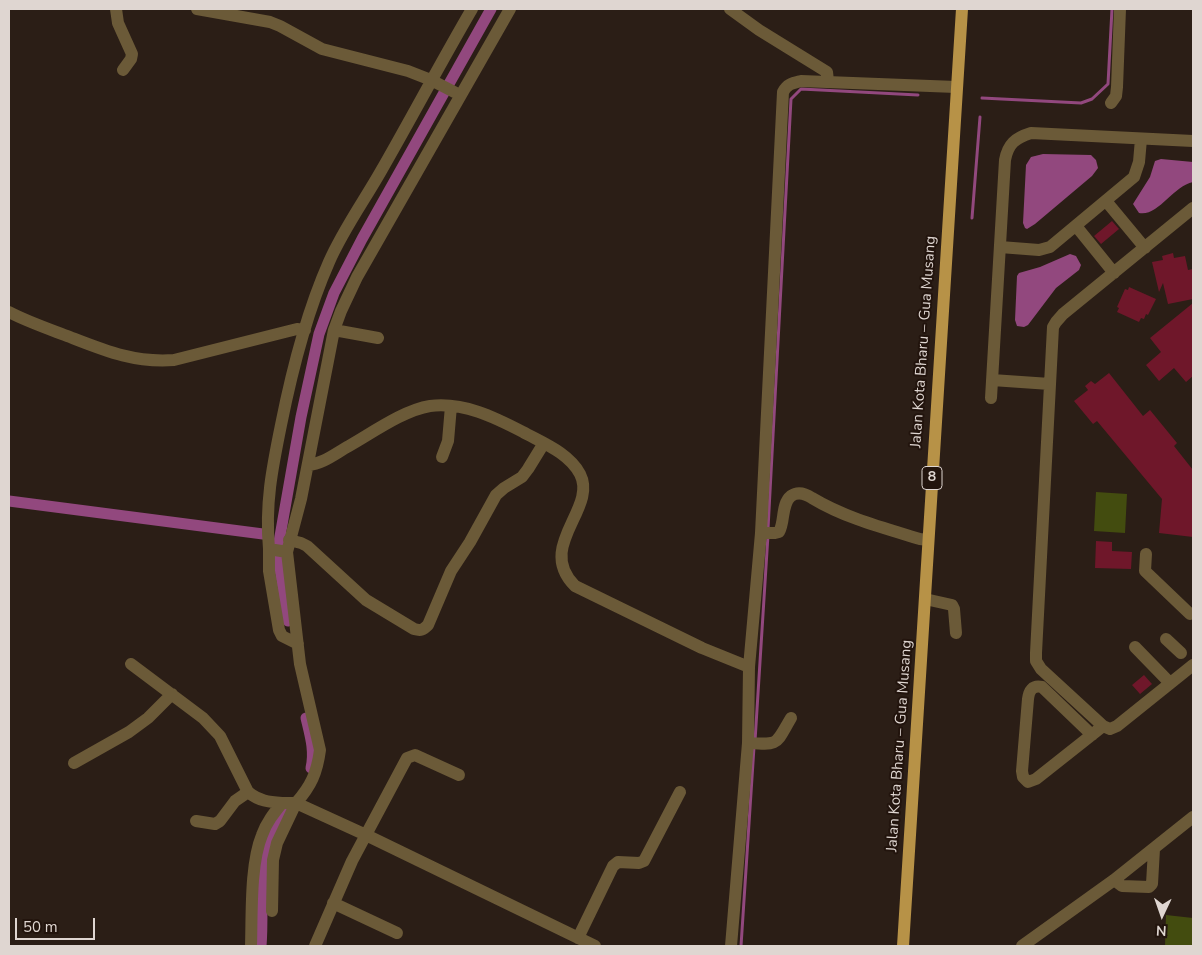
<!DOCTYPE html>
<html>
<head>
<meta charset="utf-8">
<style>
	body { margin:0 }
	#map { position:relative; width:1202px; height:955px; overflow:hidden; background:#2b1e16; font-family:"Nunito Sans",sans-serif }
	canvas { display:block }
	.frame { position:absolute; inset:0; border:10px solid #dfd6d1; pointer-events:none }
	.north { position:absolute; left:1137px; top:890px; width:50px; height:50px; -webkit-text-stroke:4px #22140d; paint-order:stroke; rotate:183deg; font-size:14px; font-weight:700; line-height:20px; text-align:center; color:#dfd6d1 }
	.north::after { content:''; display:block; margin:auto; width:18px; height:22px; background:#dfd6d1; clip-path:polygon(50% 0,100% 100%,50% 72%,0 100%) }
	.scale { position:absolute; left:15px; top:918px; width:80px; height:22px; box-sizing:border-box; border:2px solid #dfd6d1; border-top:0; padding-left:6px; font-size:15px; line-height:18px; white-space:nowrap; color:#dfd6d1; -webkit-text-stroke:4px #22140d; paint-order:stroke }
</style>
</head>
<body>
<div id="map">
<canvas width="1202" height="955"></canvas>
<div class="frame"></div>
<div class="north">N</div>
<div class="scale">50 m</div>
</div>
<script>
const ctx = document.querySelector('canvas').getContext('2d');
ctx.lineJoin = 'round';
function fillPath(path, color) {
  ctx.fillStyle = color;
  ctx.fill(path, 'evenodd');
}
function trace(path, color, width, dash) {
  ctx.strokeStyle = color;
  ctx.lineWidth = width;
  ctx.lineCap = dash ? 'butt' : 'round';
  ctx.setLineDash(dash || []);
  ctx.stroke(path);
}
function drawText(font, color, halo, rows, align = 'center') {
  ctx.font = font + ' "Nunito Sans",sans-serif';
  ctx.lineWidth = 4;
  ctx.setLineDash([]);
  ctx.textBaseline = 'middle';
  ctx.strokeStyle = halo;
  ctx.fillStyle = color;
  for (const [text, x, y, turn = 0] of rows) {
    ctx.save();
    ctx.translate(x, y);
    ctx.rotate((+turn || 0) * Math.PI / 180);
    ctx.textAlign = isNaN(turn) ? turn : align;
    if (halo) ctx.strokeText(text, 0, 0);
    ctx.fillText(text, 0, 0);
    ctx.restore();
  }
}
fillPath(new Path2D(`
	M1096,492l31,2 -2,39 -31,-2z
	M1166,915l27,3v28h-28z`), '#434c0f');
fillPath(new Path2D(`
	M1043,154l48,1 5,5 2,8 -6,8 -57,48 -8,5 -2,-1 -2,-5 3,-58 5,-8z
	M1161,159l32,3v20c-20,4 -35,35 -54,31l-6,-9 17,-27 5,-16z
	M1070,254l6,2 5,9 -2,5 -23,18 -28,37 -4,2 -7,-1 -2,-6 2,-44 2,-3 21,-6z`), '#92487e');
trace(new Path2D(`
	M982,98l99,5 11,-4 16,-15 4,-75
	M972,218l8,-101
	M768,529l23,-430 10,-10 117,6
	M755,741l13,-206
	M741,946l13,-199`), '#92487e', 3);
trace(new Path2D(`
	M9,501l254,33
	M279,542l22,-125 18,-83 15,-41 28,-54 129,-230
	M278,557l10,64
	M306,718c4,17 9,33 5,50
	M261,946c3,-34 -3,-71 7,-104 3,-13 11,-24 17,-35`), '#92487e', 11);
fillPath(new Path2D(`
	M1112,221l7,8 -18,15 -7,-8z
	M1173,253l1,5 11,-2 3,14 5,-1v30l-25,5 -5,-21 -4,9 -7,-30 11,-2 -1,-4z
	M1129,287l27,12 -8,16 -2,-1 -2,5 -3,-1 -2,4 -22,-10 2,-4 -2,-1 8,-18 3,1z
	M1193,303v73l-7,6 -12,-14 -15,13 -13,-16 15,-13 -11,-14z
	M1109,373l34,43 7,-6 27,33 -3,3 19,24v67l-34,-4 3,-34 -65,-78 -4,3 -19,-23 14,-11 -3,-4 6,-5 4,3z
	M1096,541l16,1v9l20,1 -1,17 -36,-1z
	M1144,675l8,9 -12,10 -8,-9z`), '#6f172a');
trace(new Path2D(`
	M116,9l2,14 14,31 -1,5 -8,11
	M197,9l73,13 10,4 42,23 86,22 23,9 29,15
	M730,9l29,21 68,42 1,9
	M1111,103l5,-7 1,-9 3,-78
	M1106,201l39,47
	M1193,208l-130,106 -7,8 -3,5 -17,326v8l5,8 62,57 7,3 7,-3 76,-61
	M1076,226l38,47
	M1000,247l39,3 11,-3 84,-70 5,-15 2,-23
	M9,312c19,10 40,17 61,25 36,14 65,26 104,23l111,-28 12,-3 8,1
	M334,330l44,8
	M992,380l58,4
	M991,398l14,-238c3,-16 10,-22 26,-27l162,8
	M442,457l6,-16 3,-35
	M308,465c15,-1 28,-12 41,-19 23,-13 55,-36 81,-40 34,-4 64,11 93,26 20,11 46,21 57,42 18,35 -45,72 -5,112l127,62 47,19
	M761,533h14l4,-1c6,-10 2,-28 12,-36 7,-5 15,-2 21,2 33,20 72,30 108,41l8,1
	M289,540l12,3 6,3 59,54 48,29c7,2 9,1 14,-4l23,-54 19,-29 26,-47 8,-7 18,-11 6,-8 16,-26
	M269,549v22l10,59 3,6 16,8
	M287,552l14,-53 33,-169 7,-19 16,-34 153,-268
	M1146,554l-1,17 45,43
	M925,599l27,6 2,4 2,24
	M1166,639l15,14
	M1135,647l35,36
	M131,664l72,54 17,18 28,56c11,9 21,10 34,11
	M1092,735l-50,-48c-10,-2 -13,4 -14,12l-6,72 1,6 5,5 8,-3 67,-53
	M748,743c32,2 27,2 43,-25
	M74,763l55,-31 19,-14 24,-24
	M196,821l19,3 5,-3 15,-20 13,-9
	M1114,880l8,6 27,1 3,-3 2,-35
	M333,903l64,30
	M272,911l1,-51 4,-17 19,-40 70,32 229,111
	M578,938l35,-72 5,-4 21,1 5,-2 36,-69
	M251,946c1,-31 -1,-82 11,-111 4,-12 12,-22 20,-32h14c15,-17 21,-30 24,-53l-20,-86 -13,-112 -18,-3c-4,-45 3,-80 12,-124 11,-55 25,-111 48,-163 14,-32 35,-61 52,-91 31,-54 60,-109 91,-162
	M315,946l37,-85 55,-103 8,-3 44,20
	M731,946l17,-203 1,-76 12,-134 22,-441c4,-8 10,-9 18,-11l155,6
	M1022,946l92,-66 79,-63`), '#6b5a38', 12);
trace(new Path2D(`
	M903,946c21,-312 38,-625 59,-937`), '#b79247', 12);
for (const [x, y, w] of [
	[932,478,20]
]) {
  const box = new Path2D();
  box.roundRect(x - w / 2, y - 11.5, w, 23, 4);
  ctx.fillStyle = '#22140d';
  ctx.fill(box);
  trace(box, '#dfd6d1', 1);
}
drawText('bold 14px', '#dfd6d1', null, [
	["8",932,478]
]);
drawText('15px', '#dfd6d1', '#22140d', [
	["Jalan Kota Bharu – Gua Musang",924,342,-86],
	["Jalan Kota Bharu – Gua Musang",900,746,-86]
]);
</script>
</body>
</html>
